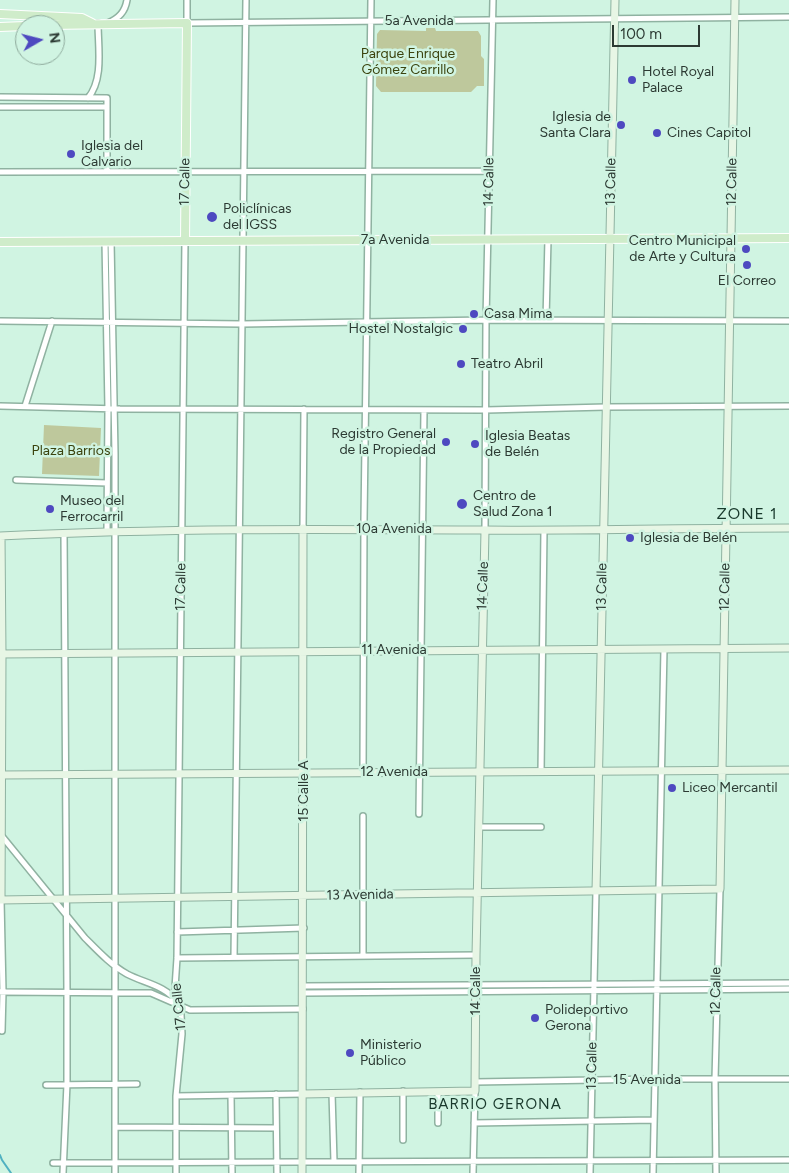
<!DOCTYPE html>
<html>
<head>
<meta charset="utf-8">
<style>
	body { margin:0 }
	#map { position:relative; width:789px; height:1173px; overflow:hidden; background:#d0f4e2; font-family:Figtree,sans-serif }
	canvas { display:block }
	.north { position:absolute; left:15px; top:15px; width:50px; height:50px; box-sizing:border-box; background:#d0f4e2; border:1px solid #8eaa9c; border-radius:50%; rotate:82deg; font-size:14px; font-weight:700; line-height:20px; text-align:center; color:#2c3a33 }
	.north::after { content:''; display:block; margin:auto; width:18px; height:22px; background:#4e49c0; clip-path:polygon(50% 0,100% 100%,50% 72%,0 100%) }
	.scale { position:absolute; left:612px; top:25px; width:88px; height:22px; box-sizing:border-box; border:2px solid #2c3a33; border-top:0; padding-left:6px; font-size:15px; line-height:18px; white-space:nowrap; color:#2c3a33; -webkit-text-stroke:4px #d0f4e2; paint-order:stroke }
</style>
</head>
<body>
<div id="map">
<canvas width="789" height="1173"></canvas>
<div class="north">N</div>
<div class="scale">100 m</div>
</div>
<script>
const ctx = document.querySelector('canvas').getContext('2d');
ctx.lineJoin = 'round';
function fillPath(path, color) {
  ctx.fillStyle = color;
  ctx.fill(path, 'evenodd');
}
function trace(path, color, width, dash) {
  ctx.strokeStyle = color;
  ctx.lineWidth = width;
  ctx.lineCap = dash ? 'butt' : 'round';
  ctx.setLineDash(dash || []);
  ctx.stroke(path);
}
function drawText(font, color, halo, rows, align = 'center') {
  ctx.font = font + ' Figtree,sans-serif';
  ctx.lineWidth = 5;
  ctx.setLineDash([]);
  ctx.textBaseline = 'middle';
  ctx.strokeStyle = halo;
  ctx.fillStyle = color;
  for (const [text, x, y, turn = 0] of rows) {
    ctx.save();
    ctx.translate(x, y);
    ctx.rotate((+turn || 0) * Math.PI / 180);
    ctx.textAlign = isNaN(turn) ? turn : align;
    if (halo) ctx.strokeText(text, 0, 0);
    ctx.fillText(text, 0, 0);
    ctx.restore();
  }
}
fillPath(new Path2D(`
	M426,28h9l1,3h42l3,5v20l3,3v27h-7l-6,6h-90l-5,-6 1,-52 3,-4 46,1z
	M44,425l57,3 -2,48 -57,-2z`), '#bec89c');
trace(new Path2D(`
	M0,1155l2,5 9,13`), '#50b1c1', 2);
const street = new Path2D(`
	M187,0v23l602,-6
	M108,23c11,-5 17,-11 19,-23
	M0,97l107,1v74
	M88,98c16,-19 10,-51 10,-75
	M0,107h107
	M0,172l490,-1
	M105,241l3,168 -1,122
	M111,241l4,213v719
	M546,320l2,-81
	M0,321l242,3 244,-4 303,1
	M0,406l120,3 366,1 120,-3 183,-1
	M25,406l27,-85
	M16,480l91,3
	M303,528l1,-119
	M485,530l1,-210 7,-320
	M541,772l3,-242
	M363,773l1,-253 7,-520
	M419,814l5,-404
	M479,827h62
	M1,835l84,103c13,13 26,27 42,36 17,9 38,11 50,28
	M1,900l2,92 -1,39
	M177,932l127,-4
	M363,956v-140
	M234,957l12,-957
	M177,958l299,-3
	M304,986l485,-3
	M0,992l151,1 39,17 113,-1
	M304,993l485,-4
	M475,1082l181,-3h133
	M46,1085l91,-1
	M403,1091v49
	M332,1093l2,69
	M276,1094l1,79
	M231,1095l1,78
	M176,1096l127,-2
	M438,1123v-31
	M474,1123l180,-3
	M115,1127l161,1
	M53,1163l736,-3
	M63,1173l4,-89v-91l-3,-460
	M176,1173v-77l6,-62 -1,-19 -6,-27 2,-30 8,-717
	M359,1173l1,-81
	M473,1173l2,-82
	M590,1173l6,-282
	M653,1173l11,-524
	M716,1173l-1,-94 5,-190`);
const secondary = new Path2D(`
	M0,536c161,-8 322,-7 484,-6 101,1 203,-2 305,-2
	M0,654l789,-6
	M0,775l789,-5
	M596,891l19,-891
	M0,900l720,-11 15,-889
	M1,900l1,-246 -1,-118
	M303,1094l172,-3 1,-136 9,-425
	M302,1173l1,-645`);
const primary = new Path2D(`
	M0,14l82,4 10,5
	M48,25l139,-2 -2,218
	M0,27l25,-1
	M0,242l789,-4`);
trace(street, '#8fb2a1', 8);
trace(secondary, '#8fb2a1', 9);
trace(primary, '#fff', 10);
trace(street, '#fff', 5);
trace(secondary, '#e7f6e5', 7);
trace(primary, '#cfecca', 8);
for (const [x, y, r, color] of [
	[632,80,5,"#4e49c0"],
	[621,125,5,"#4e49c0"],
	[657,133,5,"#4e49c0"],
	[71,154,5,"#4e49c0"],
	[212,217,6,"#4e49c0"],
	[746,249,5,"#4e49c0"],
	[747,265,5,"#4e49c0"],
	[474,314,5,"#4e49c0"],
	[463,329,5,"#4e49c0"],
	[461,364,5,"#4e49c0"],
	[446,442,5,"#4e49c0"],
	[475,444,5,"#4e49c0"],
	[462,504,6,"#4e49c0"],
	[50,509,5,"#4e49c0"],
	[630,538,5,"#4e49c0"],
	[672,788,5,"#4e49c0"],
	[535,1018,5,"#4e49c0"],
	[350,1053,5,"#4e49c0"]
]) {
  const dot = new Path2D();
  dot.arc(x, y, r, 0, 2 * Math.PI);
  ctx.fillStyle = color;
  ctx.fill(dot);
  trace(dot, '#d0f4e2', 2);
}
drawText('14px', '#2c3a33', '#d0f4e2', [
	["5a Avenida",419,21],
	["17 Calle",185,182,-89],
	["14 Calle",489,182,-89],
	["13 Calle",611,182,-89],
	["12 Calle",732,182,-89],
	["7a Avenida",395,240],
	["10a Avenida",394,529],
	["14 Calle",483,586,-88],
	["17 Calle",181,587,-89],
	["13 Calle",602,587,-89],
	["12 Calle",725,587,-89],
	["11 Avenida",394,650],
	["12 Avenida",394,772],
	["15 Calle A",304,791,-90],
	["13 Avenida",360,895,-1],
	["14 Calle",476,991,-90],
	["12 Calle",716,991,-89],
	["17 Calle",179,1007,-96],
	["13 Calle",592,1066,-89],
	["15 Avenida",647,1080]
]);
drawText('14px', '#3b430e', '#d0f4e2', [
	["Parque Enrique",408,54],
	["Gómez Carrillo",408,70],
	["Plaza Barrios",71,451]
]);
drawText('14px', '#2c3a33', '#d0f4e2', [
	["Hotel Royal",642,72],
	["Palace",642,88],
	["Iglesia de",611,117,"right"],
	["Santa Clara",611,133,"right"],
	["Cines Capitol",667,133],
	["Iglesia del",81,146],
	["Calvario",81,162],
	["Policlínicas",223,209],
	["del IGSS",223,225],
	["Centro Municipal",736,241,"right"],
	["de Arte y Cultura",736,257,"right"],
	["El Correo",747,281,"center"],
	["Casa Mima",484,314],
	["Hostel Nostalgic",453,329,"right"],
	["Teatro Abril",471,364],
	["Registro General",436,434,"right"],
	["de la Propiedad",436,450,"right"],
	["Iglesia Beatas",485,436],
	["de Belén",485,452],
	["Centro de",473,496],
	["Salud Zona 1",473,512],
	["Museo del",60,501],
	["Ferrocarril",60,517],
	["Iglesia de Belén",640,538],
	["Liceo Mercantil",682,788],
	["Polideportivo",545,1010],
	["Gerona",545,1026],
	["Ministerio",360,1045],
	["Público",360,1061]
], 'left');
ctx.letterSpacing = '1px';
drawText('15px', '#19392c', '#d0f4e2', [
	["BARRIO GERONA",495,1105]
]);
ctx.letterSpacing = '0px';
ctx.letterSpacing = '1px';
drawText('16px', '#19392c', '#d0f4e2', [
	["ZONE 1",747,514]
]);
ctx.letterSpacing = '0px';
</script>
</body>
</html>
